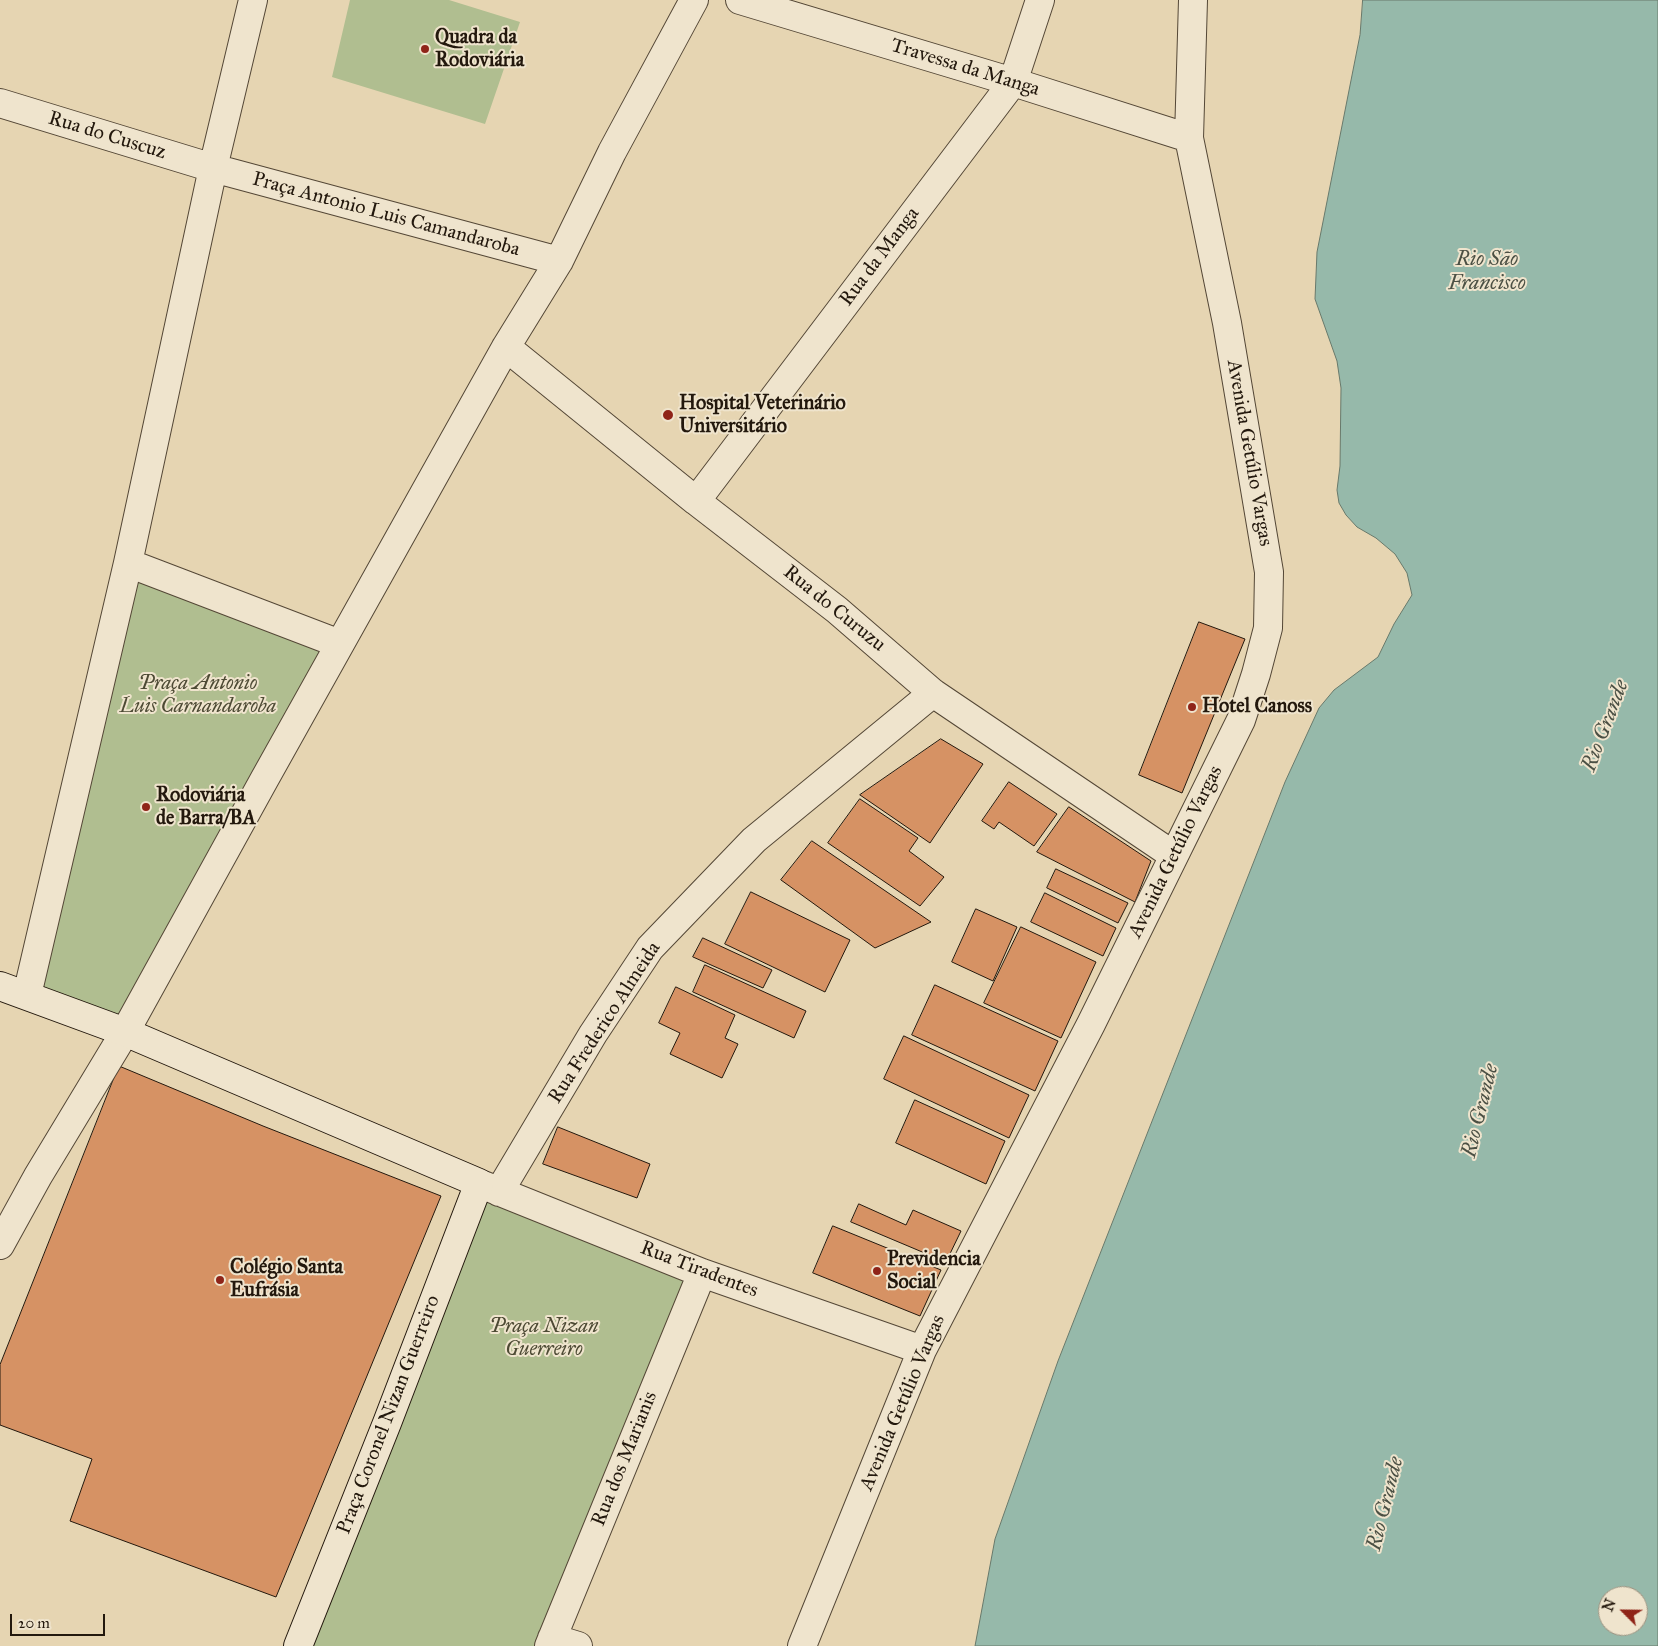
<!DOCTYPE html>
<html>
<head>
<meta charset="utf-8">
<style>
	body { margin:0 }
	#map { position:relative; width:1658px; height:1646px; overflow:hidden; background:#e6d5b2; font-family:"IM FELL Great Primer",serif }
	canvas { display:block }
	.north { position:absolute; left:1598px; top:1586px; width:50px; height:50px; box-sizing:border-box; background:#efe4cd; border:1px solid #9d9280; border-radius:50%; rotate:293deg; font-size:14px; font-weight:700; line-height:20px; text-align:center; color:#23180d }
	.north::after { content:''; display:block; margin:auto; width:18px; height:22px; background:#8f2418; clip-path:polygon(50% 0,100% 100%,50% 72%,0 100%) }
	.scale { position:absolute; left:10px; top:1614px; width:95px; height:22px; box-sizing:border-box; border:2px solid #23180d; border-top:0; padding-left:6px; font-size:15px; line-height:18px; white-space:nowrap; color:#23180d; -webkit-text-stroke:4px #efe4cd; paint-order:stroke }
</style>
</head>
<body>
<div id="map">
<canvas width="1658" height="1646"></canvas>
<div class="north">N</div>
<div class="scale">20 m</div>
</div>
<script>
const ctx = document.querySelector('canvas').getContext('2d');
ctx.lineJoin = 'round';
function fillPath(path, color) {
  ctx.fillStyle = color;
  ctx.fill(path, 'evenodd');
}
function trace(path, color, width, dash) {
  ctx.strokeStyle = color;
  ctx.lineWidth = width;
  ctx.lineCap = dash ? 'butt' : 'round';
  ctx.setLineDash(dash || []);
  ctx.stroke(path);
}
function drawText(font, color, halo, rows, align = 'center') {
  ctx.font = font + ' "IM FELL Great Primer",serif';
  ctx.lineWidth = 4;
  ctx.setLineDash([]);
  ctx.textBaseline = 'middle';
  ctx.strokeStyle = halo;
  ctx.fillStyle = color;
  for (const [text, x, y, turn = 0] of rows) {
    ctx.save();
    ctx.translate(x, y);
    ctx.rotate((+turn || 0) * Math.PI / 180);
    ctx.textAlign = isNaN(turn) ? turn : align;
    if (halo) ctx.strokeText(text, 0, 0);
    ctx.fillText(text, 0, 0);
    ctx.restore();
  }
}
fillPath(new Path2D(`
	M350,0h99l71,22 -35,102 -153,-47z
	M128,563l212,81 -215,388 -98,-37z
	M482,1194l208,82 -156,370h-228z`), '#b0be90');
const water = new Path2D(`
	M1363,0h295v1646h-683l20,-107 63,-178 227,-579 34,-74 15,-18 44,-33 16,-33 18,-29 -5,-22 -12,-19 -19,-16 -19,-11 -11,-12 -7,-12 -2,-13 3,-24 1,-78 -4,-27 -22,-62 2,-47 43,-217zM1608,1596h30v30h-30z`);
fillPath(water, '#96b9aa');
trace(water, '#68796b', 1);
const building = new Path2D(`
	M1199,622l46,17 -63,154 -43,-18z
	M941,739l42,25 -53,79 -70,-48z
	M1009,782l48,32 -23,32 -35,-24 -5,7 -12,-8z
	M860,799l58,39 -9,13 35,26 -24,29 -92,-63z
	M1069,807l82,54 -16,41 -98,-50z
	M812,841l119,81 -56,26 -94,-68z
	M1056,869l72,34 -10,20 -71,-35z
	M751,892l99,48 -25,52 -100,-48z
	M1045,893l71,35 -13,28 -72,-34z
	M976,909l41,18 -24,54 -41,-19z
	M1021,927l75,35 -35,76 -77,-35z
	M703,938l69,32 -9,18 -70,-31z
	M705,965l101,46 -12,27 -101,-46z
	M935,985l123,56 -23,50 -123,-56z
	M676,987l59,28 -10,23 13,6 -16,34 -52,-24 10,-21 -21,-10z
	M904,1036l125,59 -20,43 -125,-59z
	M119,1066l144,60 178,70 -165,401 -206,-76 22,-62 -92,-34v-60z
	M915,1100l90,41 -19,43 -90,-41z
	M558,1127l92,37 -13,34 -94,-34z
	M859,1204l47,21 7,-15 48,21 -15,31 -95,-40z
	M833,1226l108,44 -21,46 -107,-43z`);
fillPath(building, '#d69264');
trace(building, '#23180d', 1);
const minor = new Path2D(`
	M740,0l273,82 176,56
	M0,103l213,65 346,93
	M506,347l190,154 141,109 96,83 240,162
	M696,501l317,-419 27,-82
	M128,563l212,81
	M27,995l101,-432 85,-395 40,-168
	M483,1185l219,88 220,77
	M499,1192l94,-158 57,-86 104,-108 179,-147
	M0,1245l38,-69 87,-144 139,-252 242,-433 53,-86 53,-109 82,-152
	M552,1638l26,8
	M549,1646l153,-373
	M802,1646l120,-296 169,-326 150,-304 15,-46 12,-46 1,-56 -42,-249 -38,-185 4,-138`);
const secondary = new Path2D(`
	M0,986l125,46 354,151 -92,240 -89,223`);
trace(minor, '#544736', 30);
trace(secondary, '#23180d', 30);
trace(minor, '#efe4cd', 28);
trace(secondary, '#efe4cd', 28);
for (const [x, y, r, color] of [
	[425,49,5,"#8f2418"],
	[668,415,6,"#8f2418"],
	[1192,707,5,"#8f2418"],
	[146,807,5,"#8f2418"],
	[877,1271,5,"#8f2418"],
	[220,1280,5,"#8f2418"]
]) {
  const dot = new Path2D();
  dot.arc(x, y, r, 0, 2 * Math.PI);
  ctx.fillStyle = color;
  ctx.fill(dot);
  trace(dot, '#efe4cd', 2);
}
drawText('bold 20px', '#23180d', '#efe4cd', [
	["Quadra da",435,38],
	["Rodoviária",435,61],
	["Hospital Veterinário",679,404],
	["Universitário",679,427],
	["Hotel Canoss",1202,707],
	["Rodoviária",156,796],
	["de Barra/BA",156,819],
	["Previdencia",887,1260],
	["Social",887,1283],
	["Colégio Santa",230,1268],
	["Eufrásia",230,1291]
], 'left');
drawText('20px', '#23180d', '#efe4cd', [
	["Travessa da Manga",965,68,17],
	["Rua do Cuscuz",107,136,17],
	["Praça Antonio Luis Camandaroba",386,215,15],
	["Rua da Manga",880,257,-53],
	["Avenida Getúlio Vargas",1249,453,80],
	["Rua do Curuzu",834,609,39],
	["Avenida Getúlio Vargas",1176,852,-64],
	["Rua Frederico Almeida",605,1023,-57],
	["Rua Tiradentes",699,1270,21],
	["Avenida Getúlio Vargas",903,1403,-67],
	["Praça Coronel Nizan Guerreiro",389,1415,-69],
	["Rua dos Marianis",625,1459,-68]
]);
drawText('italic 20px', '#4d4a34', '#efe4cd', [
	["Praça Antonio",198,684],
	["Luis Carnandaroba",198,707],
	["Praça Nizan",544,1327],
	["Guerreiro",544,1350]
]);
drawText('italic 21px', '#4b5044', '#efe4cd', [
	["Rio São",1487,260],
	["Francisco",1487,284],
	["Rio Grande",1606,726,-69],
	["Rio Grande",1481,1111,-76],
	["Rio Grande",1386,1504,-76]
]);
</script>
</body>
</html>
